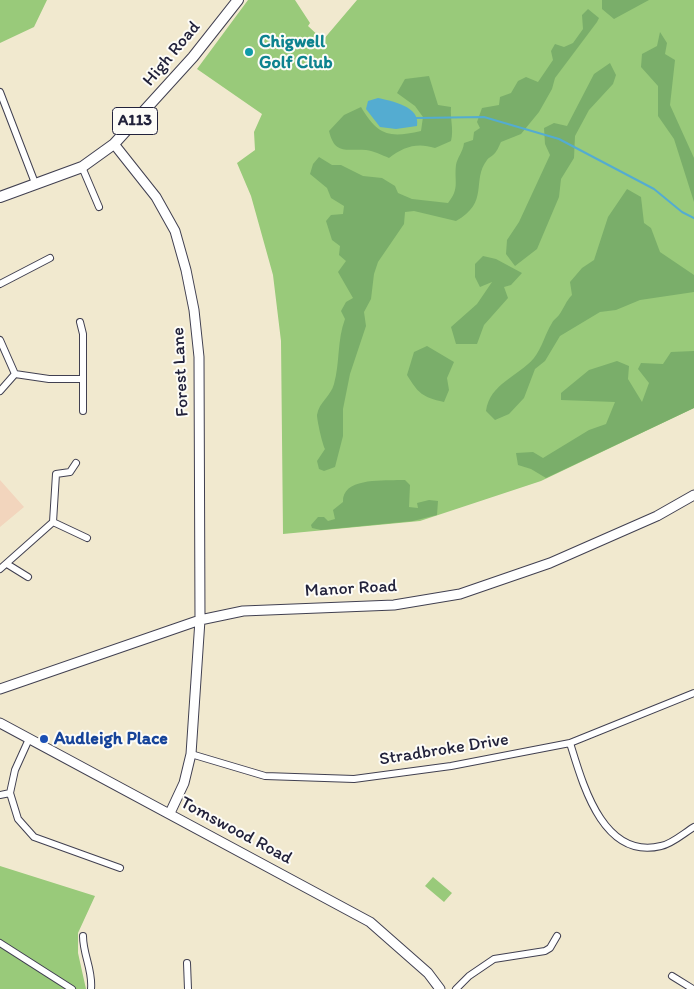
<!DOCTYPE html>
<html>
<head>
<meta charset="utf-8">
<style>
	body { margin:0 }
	canvas { display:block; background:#f1e9cf }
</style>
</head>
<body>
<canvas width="694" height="989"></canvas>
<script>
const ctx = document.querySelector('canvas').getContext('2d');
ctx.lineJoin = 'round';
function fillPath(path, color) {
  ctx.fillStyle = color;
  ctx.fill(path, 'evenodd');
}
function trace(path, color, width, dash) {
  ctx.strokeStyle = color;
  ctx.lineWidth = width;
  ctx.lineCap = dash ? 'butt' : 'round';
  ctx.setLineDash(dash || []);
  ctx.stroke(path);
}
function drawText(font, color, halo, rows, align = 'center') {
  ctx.font = font + ' Itim,sans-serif';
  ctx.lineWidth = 4;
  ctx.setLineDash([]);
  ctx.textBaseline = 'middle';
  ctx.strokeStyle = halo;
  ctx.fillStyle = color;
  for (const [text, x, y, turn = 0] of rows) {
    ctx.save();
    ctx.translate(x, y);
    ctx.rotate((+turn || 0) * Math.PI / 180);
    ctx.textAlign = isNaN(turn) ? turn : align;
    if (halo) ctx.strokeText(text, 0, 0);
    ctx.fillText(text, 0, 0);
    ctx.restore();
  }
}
fillPath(new Path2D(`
	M0,480l24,27 -24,20z`), '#f2d5bd');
fillPath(new Path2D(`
	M0,0h47l-13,27 -34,16z
	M248,0h47l15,23 -2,3 15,14 34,-40h337v408l-153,73 -121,40 -137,13 -2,-193 -8,-66 -22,-79 -14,-33 18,-13 -1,-18 8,-18 -65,-45z
	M0,866l95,30 -17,37v20l8,36h-86z
	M433,877l19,16 -8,9 -19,-16z`), '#99ca7a');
fillPath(new Path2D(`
	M602,0h47l-35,19 -12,-10z
	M588,9l11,9 -2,4 -42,56 -3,11 -13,23 -18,22 -20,8c-2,4 -4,10 -8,13 -1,1 -5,3 -6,5 -16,21 3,42 -31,61l-42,-10 -9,1 -1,12 -26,38 -4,12 -3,25 -7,13 2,14 -16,48 -7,35v27l-8,31 -11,4 -5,-2 -2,-8 8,-12c-3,-6 -8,-29 -8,-34 2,-13 14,-19 17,-31 6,-21 3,-44 11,-65l-4,-8 5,-9 7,-4 -15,-26 8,-11 -7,-6 1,-9 -8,-6 -6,-19 5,-6 12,-1 1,-8 -13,-8 -4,-10 -17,-14 3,-10 6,-7 13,8h9l22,11 19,2 13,8 3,7 14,6 36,4c12,-15 6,-21 8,-38 1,-7 7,-13 8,-22l9,-3 1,-8 6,-4 -3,-6 5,-14 17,-3 1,-8 11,-4 7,-12 8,-4 12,5 15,-22 -2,-9 4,-7 9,3 9,-4 10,-14 -1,-14z
	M660,32l7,11 -2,11 10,6 -5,45 24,53v44l-20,-63 -16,-23v-30l-17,-19 1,-13 15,-8z
	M610,63l6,12 -3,9 -24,26 -14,26 -1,22 -13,21 -2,18 -22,52 -22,17 -9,-12 1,-14 12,-18 31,-67 -5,-11 -1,-16 10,-5 13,3 27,-52z
	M429,76l9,29 13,2c-1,13 3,22 0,34l-16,7c-18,-6 -32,-1 -46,10 -7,-3 -15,-7 -23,-8 -19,-2 -31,6 -37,-19l15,-16 17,-8c17,29 28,31 60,24l2,-14 -8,-11 -18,-13 8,-14z
	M627,189l14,8 3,26 7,5 9,24 34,23v17l-54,8 -24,10 -16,2 -40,24 -15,25 -10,8 -11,29 -15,16 -14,6 -9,-9c4,-28 32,-34 48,-53 8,-10 11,-24 18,-35 1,-3 5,-5 7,-8 5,-7 7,-14 13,-20l-2,-13 12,-14 12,-8 14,-43z
	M483,256l13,3 26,14 -11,12 -7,2 4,11 -24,27 -7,19h-21l-5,-17 26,-23 15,-22 -12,5 -5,-10v-13z
	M427,346l27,16 -7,16 2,12 -5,12c-22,-5 -26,-9 -37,-27l7,-23z
	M694,351v57l-148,70 -15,-9 -13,-4 -2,-12 17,-1 10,6 46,-28 17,-6 9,-22 -54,-2v-7l28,-23 28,-9 12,5 -1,13 14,23 7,-19 -11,-14 3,-6 22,1 8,-12z
	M397,480h8l5,5 -1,22 9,1 -1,-5 12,-3 9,1 -1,14 -24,6 -92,9 -9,-2 -1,-3 7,-8h6l4,4 7,-2 -2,-9 10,-8c-1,-24 37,-21 54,-22z`), '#7aae6a');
fillPath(new Path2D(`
	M378,98c13,3 43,8 39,28l-21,3 -16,-2 -14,-18 2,-8z`), '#54acd1');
trace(new Path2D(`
	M416,118l68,-1 75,22 95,50 28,23 12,6`), '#54acd1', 2);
const street = new Path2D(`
	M0,92l35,91
	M82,167l17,40
	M0,284l50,-26
	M80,322l3,12v77
	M0,340l15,34
	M15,374l34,5h34
	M0,391l15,-17
	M53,522l34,16
	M7,564l21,13
	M0,569l53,-47 3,-48 14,-2 6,-9
	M29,739l-14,31 -5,23 8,26 16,18 86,31
	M570,743c13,42 33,117 91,103 11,-2 23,-13 33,-19
	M191,754l74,22 89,3 97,-13 119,-23 124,-50
	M0,795l10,-2
	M83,936c0,19 10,34 8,53
	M0,943l72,46
	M187,963l1,26
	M672,976l21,13
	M456,989l13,-13 25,-17 51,-8 5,-3 7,-12`);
const secondary = new Path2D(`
	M114,144l42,53 19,34 11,39 8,40 5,47 1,263 -9,134 -7,29 -14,30
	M0,689l200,-69 43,-9 151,-6 66,-11 90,-31 107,-47 37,-21
	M0,723l370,199 58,51 12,16`);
const primary = new Path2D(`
	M0,197l82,-30 32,-23 79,-87 45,-57`);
trace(street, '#414051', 8);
trace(secondary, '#414051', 11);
trace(primary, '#414051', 12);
trace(street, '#fff', 6);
trace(secondary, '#fff', 9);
trace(primary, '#fff', 10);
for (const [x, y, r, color] of [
	[249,52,5,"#0f9aa8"],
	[44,739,5,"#1a4fb4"]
]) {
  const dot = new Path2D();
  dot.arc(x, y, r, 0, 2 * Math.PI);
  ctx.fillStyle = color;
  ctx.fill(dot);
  trace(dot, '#fdfcf7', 2);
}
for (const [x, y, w] of [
	[135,121,45]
]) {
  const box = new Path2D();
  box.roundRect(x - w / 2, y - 13.5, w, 27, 4);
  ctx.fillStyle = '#fdfcf7';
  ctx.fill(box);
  trace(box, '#22223b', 1);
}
drawText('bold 16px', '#22223b', null, [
	["A113",135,121]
]);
drawText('bold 18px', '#0d838f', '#fdfcf7', [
	["Chigwell",259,42],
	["Golf Club",259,63]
], 'left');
drawText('18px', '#22223b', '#fdfcf7', [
	["High Road",172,54,-50],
	["Forest Lane",181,372,-93],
	["Manor Road",351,589,-3],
	["Stradbroke Drive",444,750,-9],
	["Tomswood Road",236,831,28]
]);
drawText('bold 18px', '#164399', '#fdfcf7', [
	["Audleigh Place",54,739]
], 'left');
</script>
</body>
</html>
